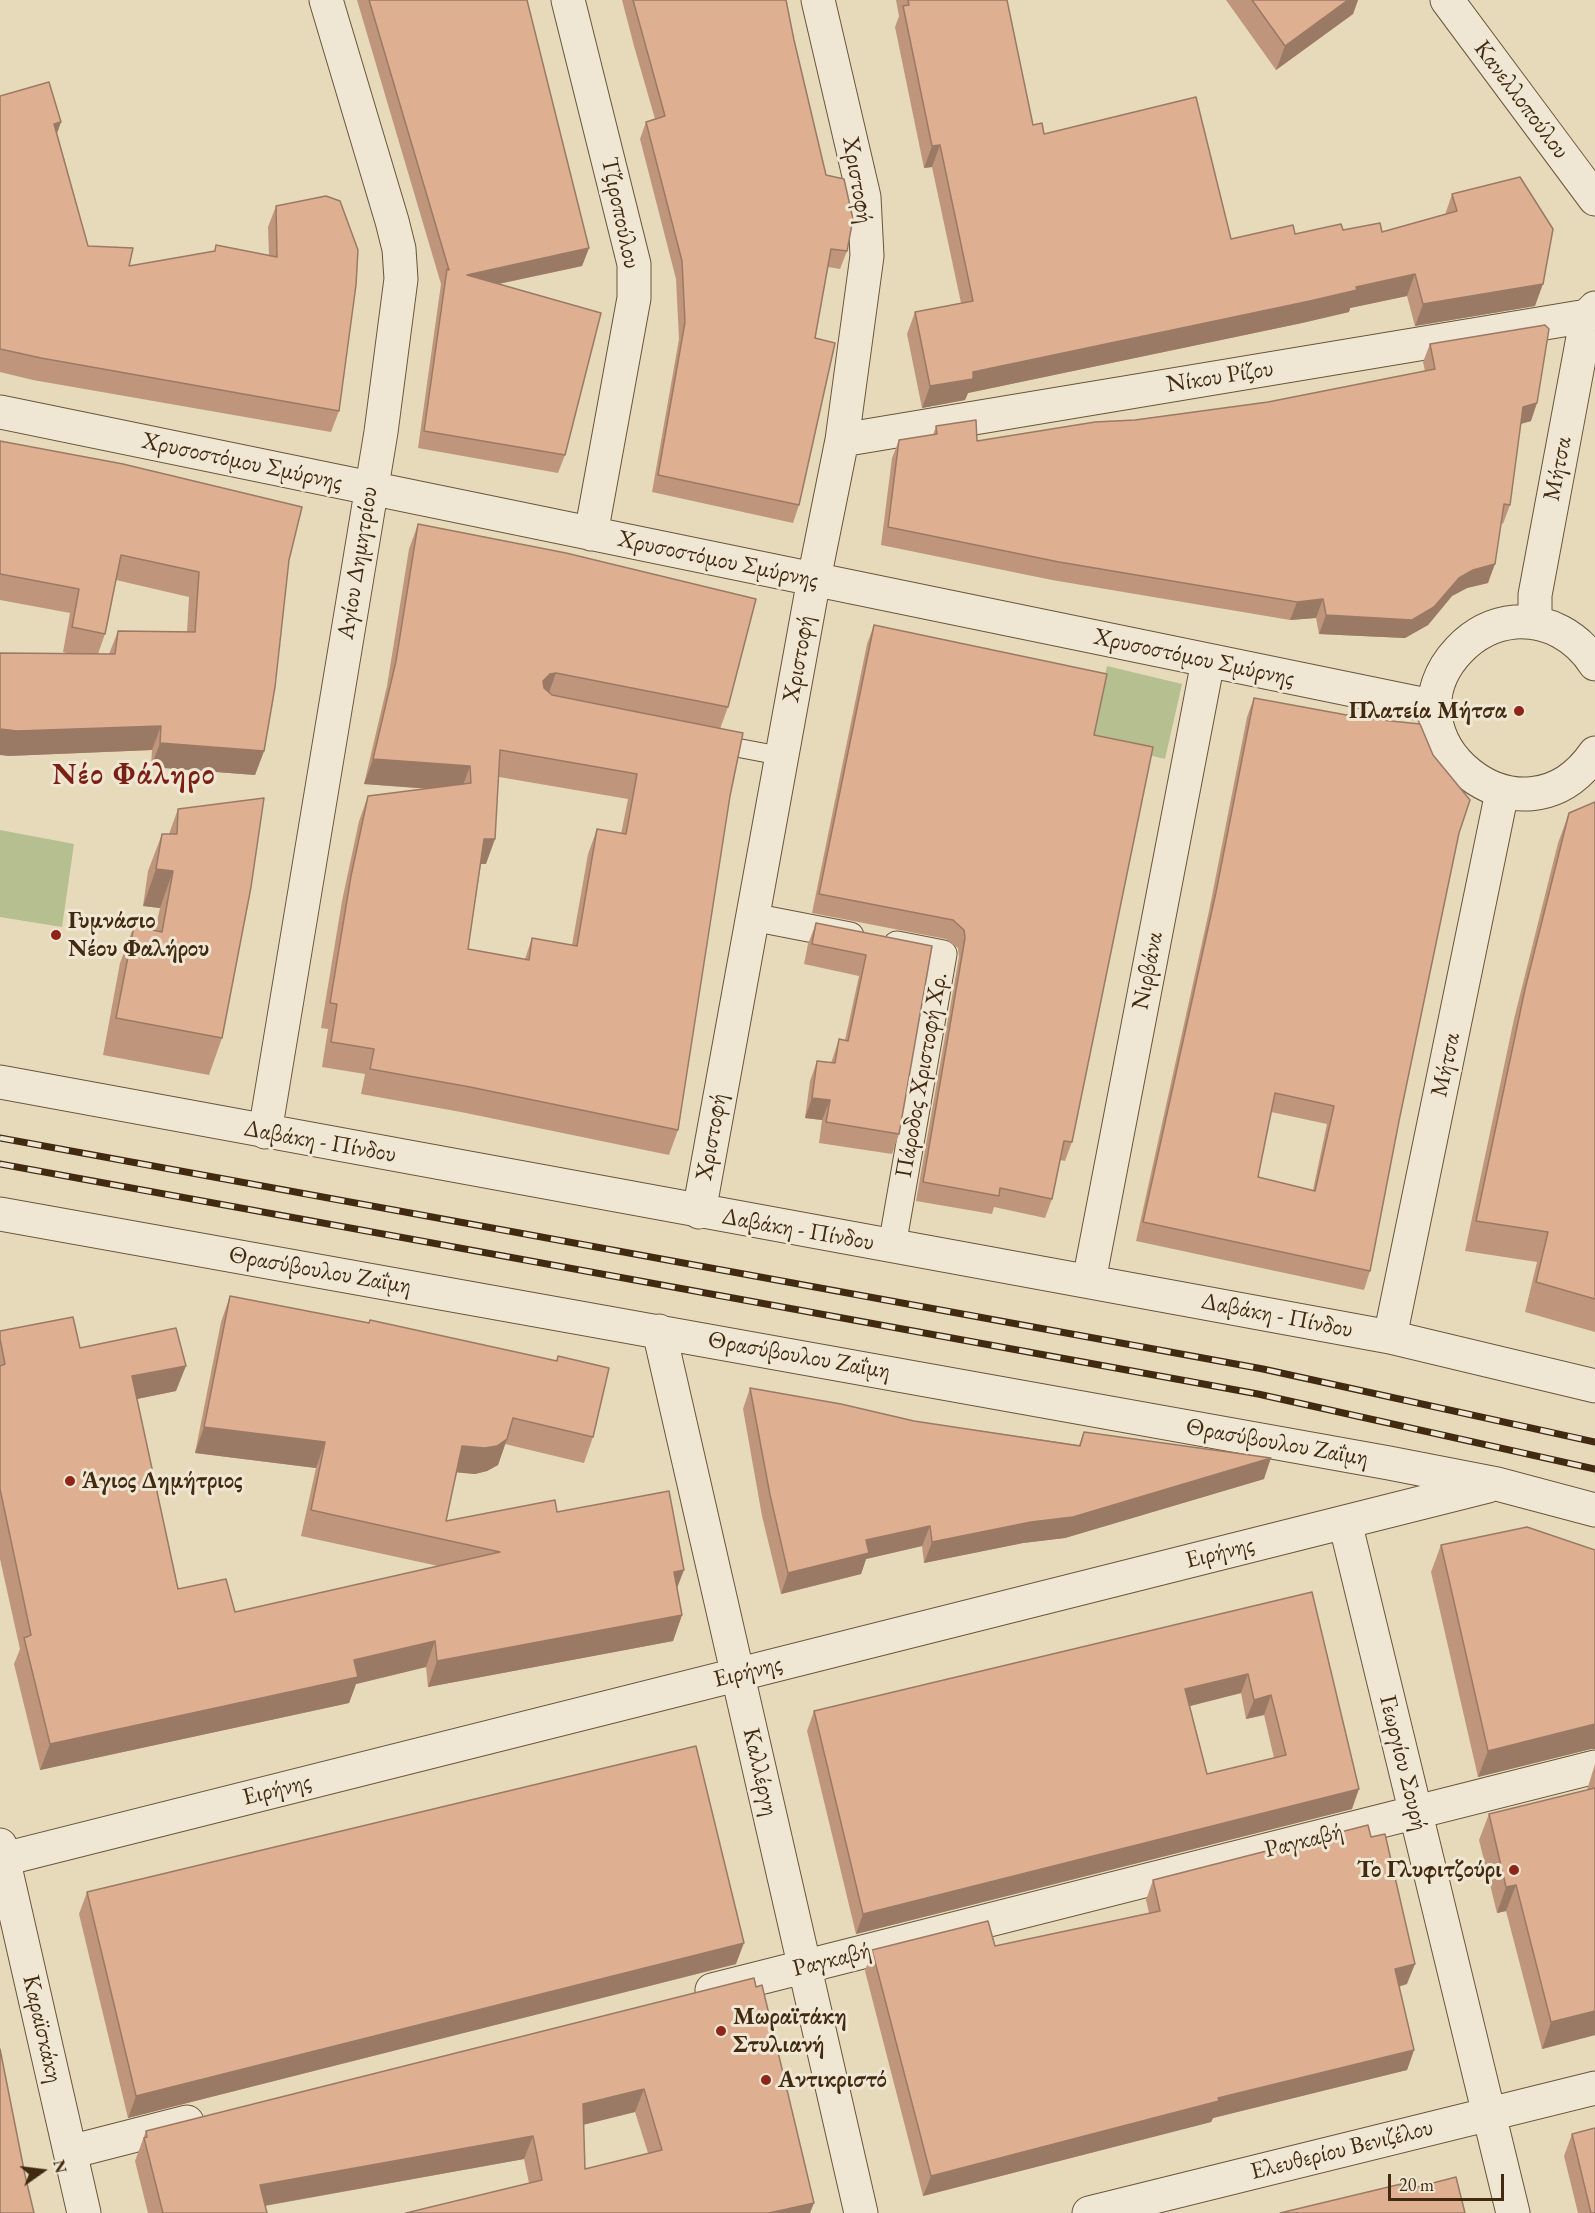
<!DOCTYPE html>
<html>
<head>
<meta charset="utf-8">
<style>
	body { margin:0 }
	#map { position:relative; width:1595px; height:2213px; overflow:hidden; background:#e6dabb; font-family:"EB Garamond",serif }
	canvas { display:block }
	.north { position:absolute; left:12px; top:2141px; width:60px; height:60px; -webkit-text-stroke:4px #efe7d3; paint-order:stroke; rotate:76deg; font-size:16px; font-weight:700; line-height:24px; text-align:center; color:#412a10 }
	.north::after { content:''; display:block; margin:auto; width:21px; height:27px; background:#412a10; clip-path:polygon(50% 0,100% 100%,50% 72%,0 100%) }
	.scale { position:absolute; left:1388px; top:2174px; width:116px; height:27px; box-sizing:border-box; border:3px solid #412a10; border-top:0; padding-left:8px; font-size:18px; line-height:21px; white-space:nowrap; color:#412a10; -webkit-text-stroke:4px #efe7d3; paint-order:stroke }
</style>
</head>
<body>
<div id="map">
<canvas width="1595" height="2213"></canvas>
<div class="north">N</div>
<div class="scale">20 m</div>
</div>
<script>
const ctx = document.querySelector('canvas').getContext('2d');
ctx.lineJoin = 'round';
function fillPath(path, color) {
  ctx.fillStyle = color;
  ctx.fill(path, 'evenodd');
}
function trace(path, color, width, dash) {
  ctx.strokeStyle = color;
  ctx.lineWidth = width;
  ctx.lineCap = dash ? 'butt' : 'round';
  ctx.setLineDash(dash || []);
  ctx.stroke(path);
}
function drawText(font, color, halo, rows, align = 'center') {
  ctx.font = font + ' "EB Garamond",serif';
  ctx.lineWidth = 6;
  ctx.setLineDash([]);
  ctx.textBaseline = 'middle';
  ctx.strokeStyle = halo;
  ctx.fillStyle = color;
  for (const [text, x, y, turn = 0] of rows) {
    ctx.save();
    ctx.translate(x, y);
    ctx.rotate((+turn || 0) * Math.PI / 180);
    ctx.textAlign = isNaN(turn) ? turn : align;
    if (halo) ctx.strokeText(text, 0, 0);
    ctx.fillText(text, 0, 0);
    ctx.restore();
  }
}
fillPath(new Path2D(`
	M1107,666l75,18 -17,75 -75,-18z
	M0,830l74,14 -12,83 -62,-10z`), '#b6bf90');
const service = new Path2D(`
	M718,744l63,12`);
const pedestrian = new Path2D(`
	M752,917l98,19
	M892,1246l51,-292 -46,-9`);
const minor = new Path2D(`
	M568,0l66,264v34l-43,236
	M1447,0l148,199
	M0,412l1436,295
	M842,440l745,-124 8,-8
	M1535,623v-28l52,-279
	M1595,664c-18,-28 -47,-44 -80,-42 -22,2 -41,12 -56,28 -82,86 63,209 136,103
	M0,1082l1390,255 205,49
	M265,1132l116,-700 20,-153 -2,-30 -7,-28 -66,-221
	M699,1212l115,-633 28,-139 25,-184 -3,-59 -46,-197
	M0,1214l1389,249 108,21 98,26
	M1089,1281l119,-620
	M659,1331l202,882
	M1390,1337l112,-545
	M1345,1522l168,691
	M0,1845l84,368
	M0,1860l1488,-374
	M712,1990l883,-223
	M70,2152l117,-30
	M1089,2213l506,-125`);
trace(service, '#6a563b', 20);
trace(pedestrian, '#6a563b', 29);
trace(minor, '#6a563b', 35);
trace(service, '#efe7d3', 18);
trace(pedestrian, '#efe7d3', 27);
trace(minor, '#efe7d3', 33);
const rail = new Path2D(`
	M0,1138l1263,231 332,73
	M0,1164l1258,230 337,75`);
trace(rail, '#412a10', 7);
trace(rail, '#efe7d3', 4.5, [14]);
fillPath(new Path2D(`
	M357,0h170l62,248 -7,18 -83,18 66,171 -7,18 -140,-25 23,-164z
	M622,0h164l8,40 32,135 21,76 -7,18 -12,-2 -13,71 -16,167 -6,18 -141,-31 27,-153 -3,-60 -36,-140 6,-17 9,-3 -21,-73z
	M896,0h112l-1,2 26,123 11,9 187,105 112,-9 39,2 63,-17 7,-21 83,112 -120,20 -8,-30 -57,12 -1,4 -47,11 -334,70 -3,7 -43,8 -15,-74 8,-22 46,-9 -29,-136 -8,1 -29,-141 4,-11z
	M1226,0h132l-5,14 -77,56z
	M0,96l61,26 -4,11 31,113 41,20 85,-15 2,-6 53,11 -1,-29 8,-21 63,205 -8,21 -298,-52 -33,-8z
	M1430,344l101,77 -10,3 -11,81 -7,19 -2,-1 -13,60 -21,5 -15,8 -24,29 -23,13 -86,-4 -3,-16 -26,2 -238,-40 -171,-35 11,-87 7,-18 34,-5 3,-9 41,15 291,-39 157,-31 -2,-9z
	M0,441l289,119 -25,191 -9,24 -104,-8 1,-17 -144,6 62,-102 -7,-2 7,-39 -70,-13zM116,580l73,17 -2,35 -69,-1 -9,23h-11l7,-20z
	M418,524l310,183 -8,22 10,67 -52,334 -9,25 -208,-43 -100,-18 4,-20 -43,-7 6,-38 -7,-1 21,-127 17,-80 9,-25 61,-7 -65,-5 23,-98 22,-137zM499,777l129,22 -7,35 -24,-5 -9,25 -16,91 -40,-7 -7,21 -57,-10 13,-85h5z
	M874,625l220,110 -22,407 -7,19 -5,-1 -8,39 -7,19 -51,-11 -2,7 -76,-13 43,-244 -1,-9 -12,-9 -134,-26 55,-269z
	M1254,698l205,135 -60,288 -29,150 -6,19 -228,-49 73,-330 38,-194zM1271,1112l56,12 -14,66 -55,-13z
	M1595,802v530l-70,-20 12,-50 -72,-11 49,-232 44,-176 11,-30z
	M178,809l44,229 -13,37 -106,-20 17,-92 14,-37 21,5 5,-23 -17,-2 5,-35 14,-37h7z
	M816,923l116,23 -33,188 -7,20 -73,-11 3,-23 -17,-2 5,-37 7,-20 14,2 8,-24 6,1 14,-64 -55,-12 4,-20z
	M230,1296l326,65 2,-5 35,81 -9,26 -79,-19 -7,21 -11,6 -12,3 -19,-2 -10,49 111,-9 120,76 5,27 -9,26 -245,46 -2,-20 -70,17 -7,19 -309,67 -26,-106 6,-15 -20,-90v-228l80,17 96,43 -39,8 41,190 57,23 203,-46 -137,-30 15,-68 -121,-15 26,-131z
	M750,1388l164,33 165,24 5,-13 180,47 -199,59 -42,5 -99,20 -2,-17 -56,13 -5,15 -80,20 -19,-78 -19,-107z
	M1441,1545l150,204 -113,28 -47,-205z
	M1312,1592l40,217 -496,125 -49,-203 7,-20zM1241,1693l5,26 18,-4 10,43 -67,16 -17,-68z
	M1595,1764v271l-53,14 -36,-138 -9,2 -18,-73 10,-26 98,-24z
	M1153,1880l254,104 -8,3 15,63 -7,20 -194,48 -2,4 -288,74 -58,-225 7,-21 123,-4 154,-33 -3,-13z
	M87,1892l649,72 -608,154 -49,-204z
	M754,1978l60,225 -285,-20 -5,-24 -259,47 2,7h-119l-13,-52 11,-30zM635,2112l13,41 -63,16 -2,-44z
	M1572,2134l23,79h-17l-14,-57z`), '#bf967c');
fillPath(new Path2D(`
	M1348,0h10l-5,14 -77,56 9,-24z
	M61,122l-8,22 1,-20z
	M940,145l-8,22 -8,1 8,-22z
	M589,248l-7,18 -122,26 7,-17z
	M1415,274l-8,22 -57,12 -1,4 -47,11 -334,70 -3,7 -43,8 8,-22 43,-14z
	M1543,284l-8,22 -120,20 8,-22z
	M1537,403l-6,18 -15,4 7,-18z
	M1495,564l-7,19 -21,5 -15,8 -24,29 -23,13 -86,-4 7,-19 133,-37 14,-8z
	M1323,599l-7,19 -26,2 7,-18z
	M556,673l-9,25 -6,1 2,-18 7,-7z
	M161,726l-9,24 -144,6 -8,-1v-26z
	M160,743l104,8 -9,24 -104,-8z
	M373,759l97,7 -9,25 -97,-7z
	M484,839h11l-9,25h-11z
	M156,869l17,2 -13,37 -17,-2z
	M812,1098l18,2 -8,20 -17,-2z
	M186,1366l-10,25 -54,11 10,-26z
	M204,1427l121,15 -9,26 -121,-15z
	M507,1439l-9,26 -11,6 -12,3 -23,-2 10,-26z
	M1271,1458l-7,21 -199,59 -42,5 -99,20 8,-21z
	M930,1526l-8,20 -56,13 -5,15 -80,20 7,-21 78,-33z
	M684,1570l-10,26v-24z
	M682,1615l-9,26 -245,46 9,-26z
	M435,1641l-9,26 -70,17 -7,19 -309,67 10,-26 304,-84z
	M1248,1674l-7,19 -63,16 7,-20z
	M1271,1695l-7,20 -18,4 8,-19z
	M1595,1724v25h-4l-113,28 10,-26z
	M1359,1789l-7,20 -496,125 7,-20z
	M1516,1885l-10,26 -9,2 9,-26z
	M744,1943l-8,21 -608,154 8,-22z
	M1415,1964l-8,20 -20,5 8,-20z
	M1595,2011v24l-53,14 9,-27z
	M1414,2050l-7,20 -194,48 -2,4 -288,74 8,-20 287,-78z
	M644,2089l-9,23 -61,15 9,-23z
	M533,2136l-9,23 -273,49 9,-23z
	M814,2203l-4,10h-41z`), '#9b7a65');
const building = new Path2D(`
	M369,0h158l62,248 -122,27 134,38 -36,142 -141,-24 23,-162 2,1z
	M633,0h153l8,40 32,135 18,4 9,40 -6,32 -16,-2 -16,89 20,5 -36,162 -141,-30 27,-153 -3,-61 -36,-139 19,-6z
	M908,0h99l26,125 9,-2 2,11 152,-37 35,142 62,-14 2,9 46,-10 2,6 37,-7 2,9 75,-21 -5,-17 68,-17 33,52 -10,55 -120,20 -8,-30 -59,13 1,3 -47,11 -337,71v7l-43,7 -15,-74 58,-11 -33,-156 -8,1 -29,-140 6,-1z
	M1252,0h96l-63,46z
	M49,82l12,40 -7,2 34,122 45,2 -4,18 86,-15 1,-6 61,12 -1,-51 50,-10 14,5 18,49 -2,35 -17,126 -298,-53 -41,-9v-253z
	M1545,325l4,4 -12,74 -14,4 -13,98 -6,-1 -9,60 -22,6 -14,8 -25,29 -22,13 -86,-5 -3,-16 -26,3 -238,-40 -171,-35 11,-87 38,-6 -1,-8 40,-6 1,21 118,-19 40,-2 133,-18 167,-33 -5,-25z
	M0,441l123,23 179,43 -13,53 -14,127 -11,64 -104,-8 1,-17 -144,5 -17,-2v-76l115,1 3,-23 77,1 4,-60 -78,-17 -16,79 -33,-7 7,-38 -79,-15z
	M418,524l148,29 190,46 -28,108 -172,-34 -6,1 -7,7 1,7 8,7 191,38 -13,63 -52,334 -208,-43 -100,-18 4,-20 -43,-7 6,-38 -7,-1 21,-127 17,-80 103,-13 -1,-17 -97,-7 23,-98zM500,750l137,24 -11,60 -29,-5 -20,117 -45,-8 -3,22 -61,-11 16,-110h11z
	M874,625l233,49 -13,61 59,12 -81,395 -8,-1 -12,58 -52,-11 -1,8 -76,-14 42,-244 -1,-8 -11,-10 -134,-26z
	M1254,698l109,20 57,6 13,31 37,45 -11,33 -60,288 -29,150 -227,-49 73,-330zM1275,1093l59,13 -19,85 -57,-14z
	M264,798l-13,89 -29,151 -106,-20 18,-92 28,6 11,-61 -17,-2 6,-35h15l1,-25z
	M1595,802v497l-59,-17 12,-50 -72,-11 49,-232 44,-176z
	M816,923l116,23 -33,188 -73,-12 4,-22 -18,-2 5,-37 18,2 4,-24 9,2 18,-86 -54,-11z
	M230,1296l139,27 1,-3 187,41 1,-5 51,12 -16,69 -80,-19 -6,21 -10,7 -12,2 -23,-2 -16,75 109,-21 2,12 112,-21 15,79 -10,2 8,43 -245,46 -2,-20 -81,19 4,17 -308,67 -26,-106 7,-3 -31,-146v-123l5,-2 -5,-25v-8l73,-14 7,31 96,-20 10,38 -54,10 46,213 48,-10 9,33 265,-60 -189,-42 14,-68 -121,-15z
	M750,1388l91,16 73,17 166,25 4,-14 187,26 -198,59 -42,5 -99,20 -2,-16 -64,14 3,13 -81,20 -18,-78z
	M1527,1527l68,23v174l-107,27 -47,-206z
	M1312,1592l47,197 -496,125 -49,-203zM1248,1674l6,26 17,-5 15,60 -79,19 -22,-85z
	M696,1746l48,197 -608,153 -49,-204z
	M1595,1788v223l-44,11 -35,-137 -10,2 -17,-73z
	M1368,1825l3,12 14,-3 30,130 -20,5 19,81 -196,48 1,3 -288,75 -59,-226 116,-29 7,25 165,-35 -7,-31z
	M754,1978l2,9 6,-2 52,218 -45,10h-363l136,-33 -9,-44 -273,49 7,28h-104l-19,-75 3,-1 -1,-6zM644,2089l18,61 -77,19 -2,-65z
	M0,2049l25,126 9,38h-34z
	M1595,2128v85h-4l-19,-79z
	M1456,2177l9,36h-185l121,-29 1,7z`);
fillPath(building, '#deaf90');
trace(building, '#9b7a65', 1.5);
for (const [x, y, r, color] of [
	[1519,711,6,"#8f2418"],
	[56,935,6,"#8f2418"],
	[70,1481,6,"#8f2418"],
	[1514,1870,6,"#8f2418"],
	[721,2031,6,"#8f2418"],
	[766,2080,6,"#8f2418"]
]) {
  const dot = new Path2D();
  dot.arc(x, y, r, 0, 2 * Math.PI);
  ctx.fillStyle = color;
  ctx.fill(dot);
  trace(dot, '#efe7d3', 2);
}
drawText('24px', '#412a10', '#efe7d3', [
	["Κανελλοπούλου",1521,100,53],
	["Χριστοφή",857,180,80],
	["Τζιροπούλου",620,213,78],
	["Νίκου Ρίζου",1220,377,-9],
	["Χρυσοστόμου Σμύρνης",242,462,12],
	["Μήτσα",1558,469,-79],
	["Χρυσοστόμου Σμύρνης",718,560,12],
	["Αγίου Δημητρίου",358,563,-81],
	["Χρυσοστόμου Σμύρνης",1194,658,12],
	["Χριστοφή",799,659,-80],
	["Νιρβάνα",1148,971,-79],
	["Μήτσα",1446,1065,-78],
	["Πάροδος Χριστοφή Χρ.",922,1075,-80],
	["Χριστοφή",712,1137,-80],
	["Δαβάκη - Πίνδου",320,1142,10],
	["Δαβάκη - Πίνδου",798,1230,10],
	["Θρασύβουλου Ζαΐμη",320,1271,10],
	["Δαβάκη - Πίνδου",1277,1316,11],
	["Θρασύβουλου Ζαΐμη",799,1356,10],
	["Θρασύβουλου Ζαΐμη",1277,1443,10],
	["Ειρήνης",1220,1553,-14],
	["Ειρήνης",748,1672,-14],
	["Γεωργίου Σουρή",1403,1763,76],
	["Καλλέργη",760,1772,77],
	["Ειρήνης",277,1790,-14],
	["Ραγκαβή",1304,1841,-14],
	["Ραγκαβή",832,1960,-14],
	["Καραϊσκάκη",42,2029,77],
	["Ελευθερίου Βενιζέλου",1342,2150,-14]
]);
drawText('bold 24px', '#412a10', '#efe7d3', [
	["Πλατεία Μήτσα",1507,711,"right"],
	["Γυμνάσιο",68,921],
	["Νέου Φαλήρου",68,949],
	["Άγιος Δημήτριος",82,1481],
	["Το Γλυφιτζούρι",1502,1870,"right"],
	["Μωραϊτάκη",733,2017],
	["Στυλιανή",733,2045],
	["Αντικριστό",778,2080]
], 'left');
ctx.letterSpacing = '1.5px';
drawText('bold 30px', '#7a1f14', '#efe7d3', [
	["Νέο Φάληρο",134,776]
]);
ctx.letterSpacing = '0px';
</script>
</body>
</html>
